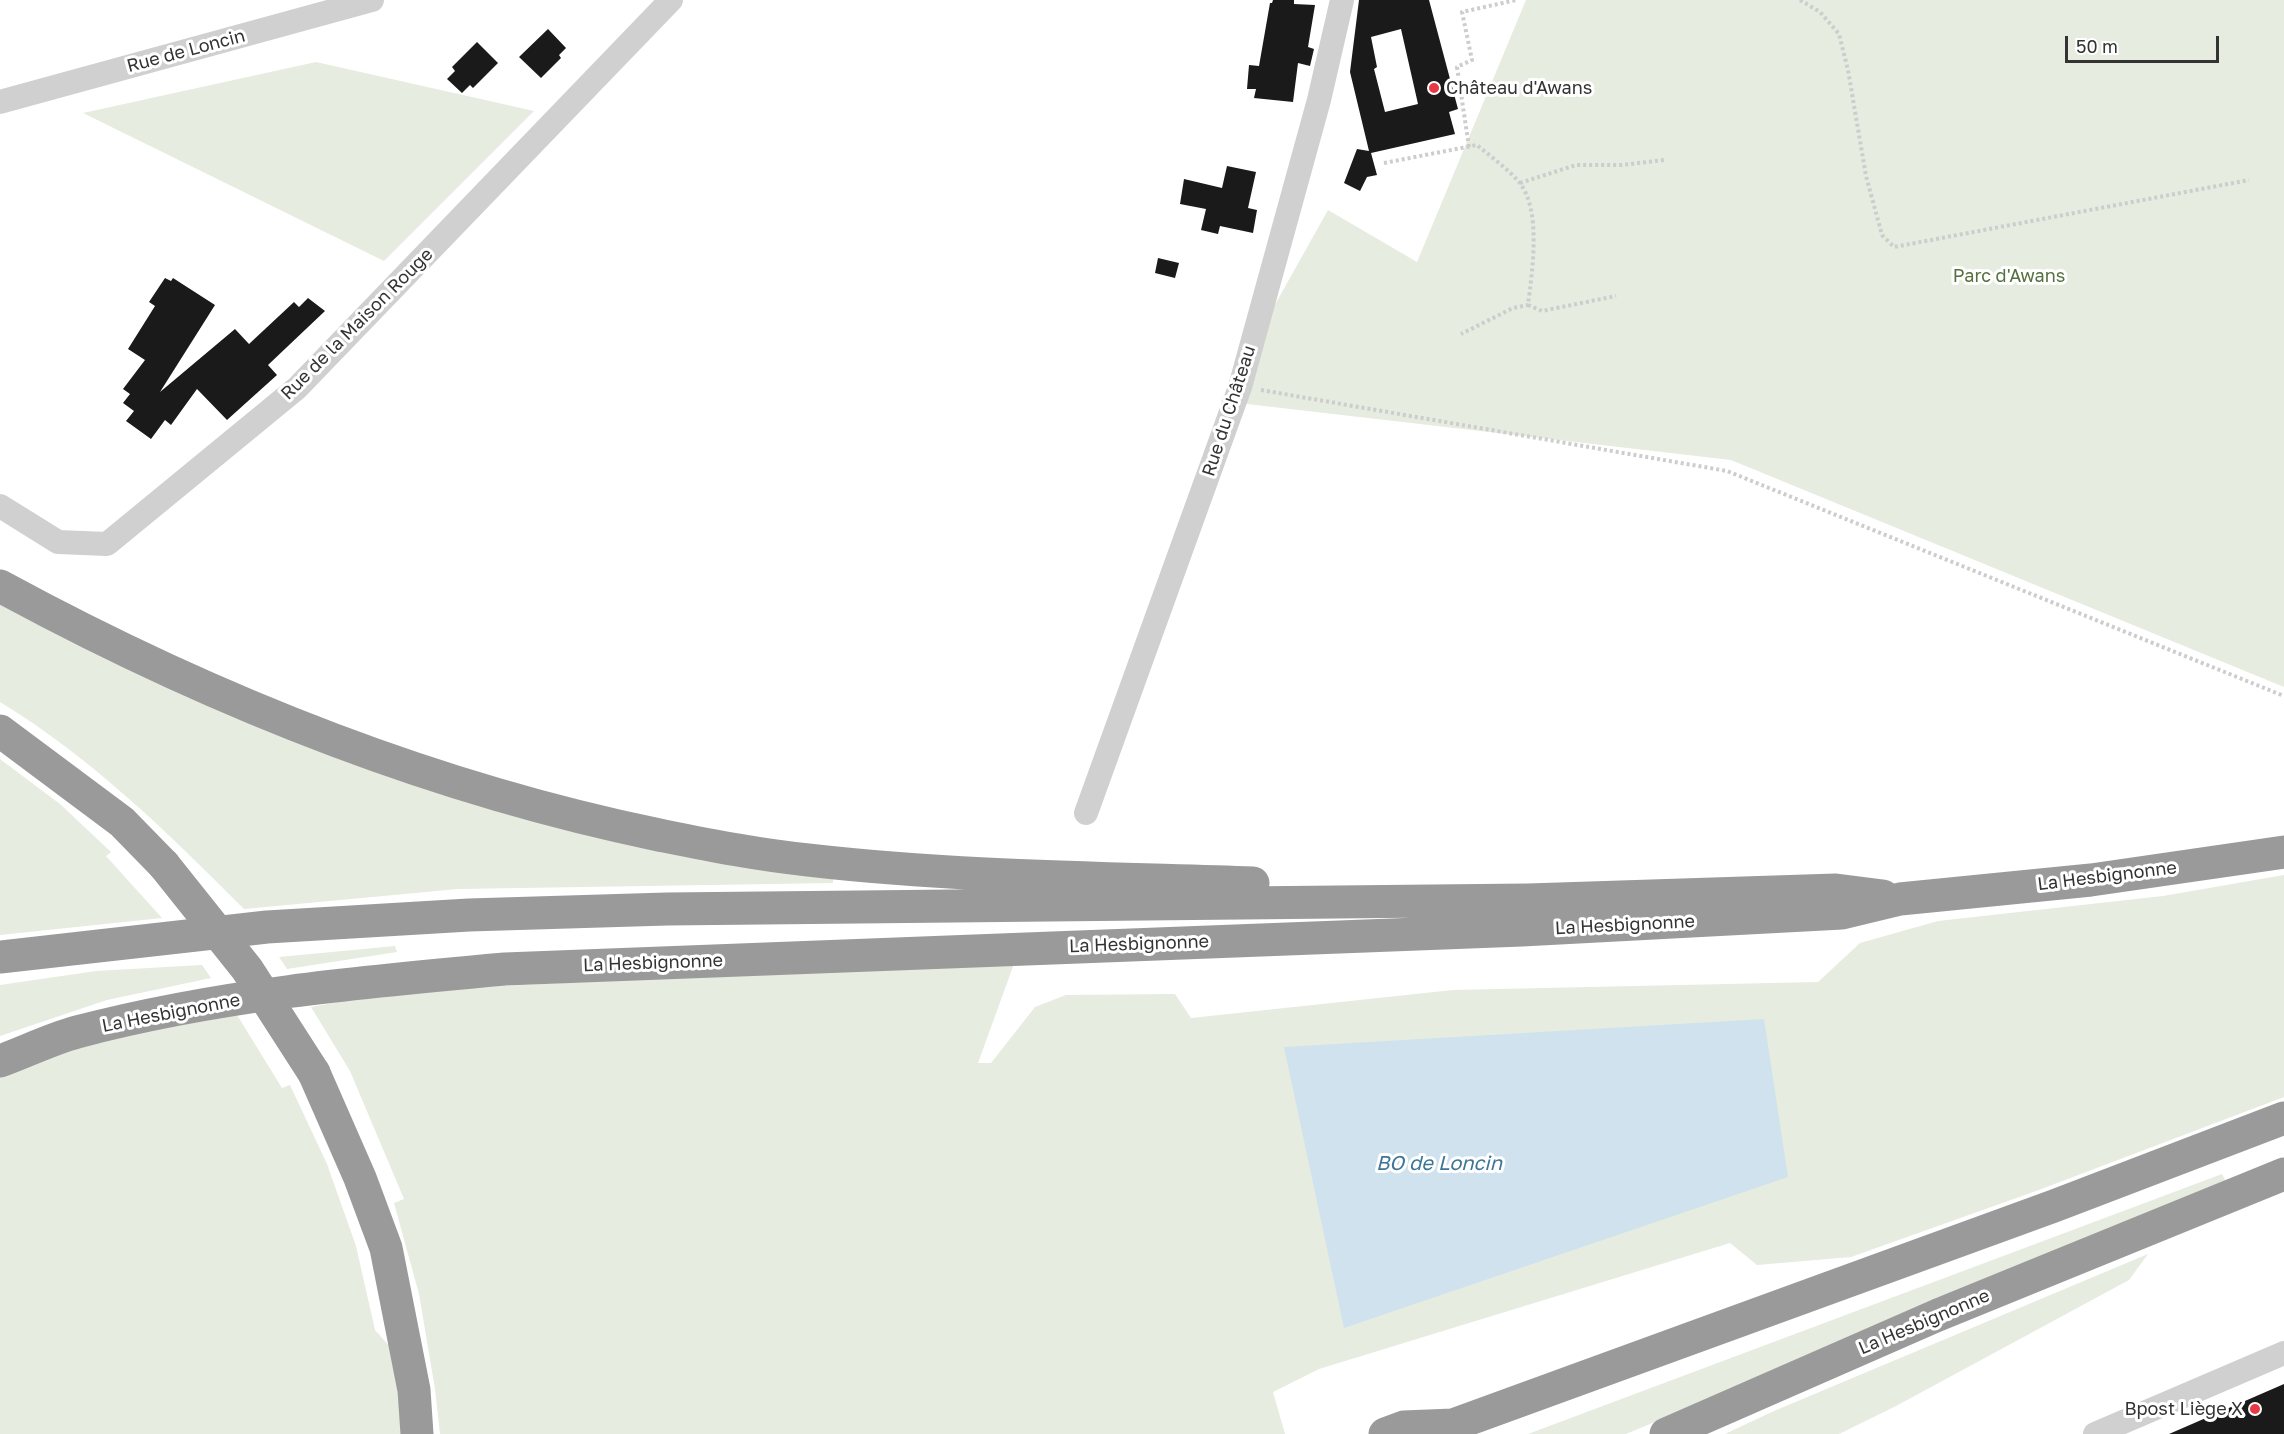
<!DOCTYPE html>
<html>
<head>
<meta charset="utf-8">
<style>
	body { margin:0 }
	#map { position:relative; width:2284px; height:1434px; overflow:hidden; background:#fff; font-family:"Golos Text",sans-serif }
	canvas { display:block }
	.scale { position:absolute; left:2065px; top:36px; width:154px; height:27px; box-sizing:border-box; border:3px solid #333; border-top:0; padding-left:8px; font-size:18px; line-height:21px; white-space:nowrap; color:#333; -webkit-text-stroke:4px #fff; paint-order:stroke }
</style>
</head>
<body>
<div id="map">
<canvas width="2284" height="1434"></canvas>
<div class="scale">50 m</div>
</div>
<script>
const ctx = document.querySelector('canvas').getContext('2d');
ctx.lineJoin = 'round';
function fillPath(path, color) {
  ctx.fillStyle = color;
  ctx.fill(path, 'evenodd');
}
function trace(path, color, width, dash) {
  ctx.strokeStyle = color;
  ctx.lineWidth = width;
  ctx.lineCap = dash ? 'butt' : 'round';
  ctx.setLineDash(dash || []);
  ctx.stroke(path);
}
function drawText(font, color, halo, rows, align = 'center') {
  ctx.font = font + ' "Golos Text",sans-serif';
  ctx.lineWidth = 6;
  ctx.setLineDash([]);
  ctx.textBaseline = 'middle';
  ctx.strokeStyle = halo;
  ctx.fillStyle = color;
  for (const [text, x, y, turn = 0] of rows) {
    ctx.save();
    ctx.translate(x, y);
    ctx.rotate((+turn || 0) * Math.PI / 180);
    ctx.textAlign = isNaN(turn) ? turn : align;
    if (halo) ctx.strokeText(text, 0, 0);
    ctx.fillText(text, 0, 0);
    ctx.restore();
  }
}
fillPath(new Path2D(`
	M1526,0h758v687l-553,-227 -510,-59 107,-191 89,52z
	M316,62l218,49 -150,150 -301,-148z
	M0,603l134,69 699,205v6l-375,6 -214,20c-76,-76 -152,-151 -244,-207z
	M0,759l60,45 51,48 -5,4 56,62 -162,17z
	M2284,875v222l-248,94 -185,66 -94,8 -27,-22 -411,126 -46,23 12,42h-845l-5,-45 -16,-95 -25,-91 10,-4 -54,-128 -39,-64 54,-10 76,-8 574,-28 -37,102h13l44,-56 31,-12 109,-1 16,24 262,-28 365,-8 42,-39 78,-22 225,-25z
	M395,946l2,6 -110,17 -8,-12z
	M202,965l9,13 -104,22 -107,36v-51l96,-14z
	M237,1015l45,73 8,-3 37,79 29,82 19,84 17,19 13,85h-405v-360l94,-33z
	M2222,1174l4,8 -600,252h-98z
	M2148,1254l-19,26 -233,126 -57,28h-114l49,-23z`), '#e6ecdf');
fillPath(new Path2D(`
	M1764,1019l24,158 -444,151 -60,-281z`), '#cfe2ee');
fillPath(new Path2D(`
	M1273,0h21v4l21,1 -7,42 6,2 -4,17 -12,-3 -5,39 -39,-4 2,-9h-9l2,-24 10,1 11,-63h2z
	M1359,0h70l29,109 -9,3 6,22 -84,19 6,22 -10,2 -7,14 -16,-8 13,-34 12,2 -19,-79zM1401,29l17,75 -33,8 -11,-43 3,-2 -6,-30z
	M548,29l18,19 -7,7 2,3 -20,20 -22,-21z
	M477,42l21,21 -25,25 -3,-3 -8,8 -15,-14 8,-8 -3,-4z
	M1227,166l29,6 -8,36 9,2 -4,23 -33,-7 -2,8 -17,-4 5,-21 -26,-5 4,-25 38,9z
	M1158,258l21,5 -4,15 -20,-5z
	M165,278l6,3 2,-3 42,27 -55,87 75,-63 14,15 45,-42 5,5 9,-9 17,13 -57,54 9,10 -50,45 -30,-31 -26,36 -6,-5 -14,19 -25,-18 8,-10 -11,-8 7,-9 -7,-5 22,-29 -17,-11 27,-43 -6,-4z
	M2284,1384v50h-115z`), '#1a1a1a');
trace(new Path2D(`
	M1800,0l20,12 19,22 9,36 18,106 16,59 12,12 355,-67
	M1469,147l-12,-80 15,-7 -10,-48 54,-12
	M1384,163l93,-18c14,12 30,23 42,37 23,28 13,90 9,123l-15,3 -52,26
	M1520,183l56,-18h46l42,-5
	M1528,305l14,6 74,-15
	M1261,390l466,81 557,225`), '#cdcdcd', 4, [3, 3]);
trace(new Path2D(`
	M0,102l372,-102
	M0,506l58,36 49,2 190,-156 374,-388
	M1086,813l154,-426 79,-287 23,-100
	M2095,1434l189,-81`), '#d0d0d0', 24);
trace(new Path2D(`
	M0,586c208,113 427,201 659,249 50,10 99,20 149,25 148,17 296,18 445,23
	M0,731l122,91 42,43
	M0,957l267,-30 202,-12 198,-6 861,-9 308,-10 47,6
	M0,1061c25,-9 51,-22 77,-29 140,-37 284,-50 428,-63l1017,-39 320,-17 58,-14 191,-19 193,-28
	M314,1073l46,105 26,70 28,142 3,44
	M1385,1434l19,-7 49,-2
	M1433,1434l20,-9 601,-219 230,-88
	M1666,1434l272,-119 346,-141`), '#9a9a9a', 33);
trace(new Path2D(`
	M164,865l83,104 67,104`), '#9a9a9a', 33);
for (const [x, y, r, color] of [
	[1434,88,6,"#e63946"],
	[2255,1409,6,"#e63946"]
]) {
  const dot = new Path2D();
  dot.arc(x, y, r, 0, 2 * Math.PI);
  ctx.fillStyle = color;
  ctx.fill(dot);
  trace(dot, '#fff', 2);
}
drawText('18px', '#333', '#fff', [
	["Rue de Loncin",186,51,-15],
	["Rue de la Maison Rouge",357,324,-45],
	["Rue du Château",1229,411,-72],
	["La Hesbignonne",2107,876,-7],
	["La Hesbignonne",1625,925,-3],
	["La Hesbignonne",1139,944,-2],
	["La Hesbignonne",653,963,-2],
	["La Hesbignonne",171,1013,-11],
	["La Hesbignonne",1924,1322,-23]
]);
drawText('18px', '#333', '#fff', [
	["Château d'Awans",1446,88],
	["Bpost Liège X",2243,1409,"right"]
], 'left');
drawText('18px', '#56703f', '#fff', [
	["Parc d'Awans",2009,276]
]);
drawText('italic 20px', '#3f7597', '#fff', [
	["BO de Loncin",1439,1164]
]);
</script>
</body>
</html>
